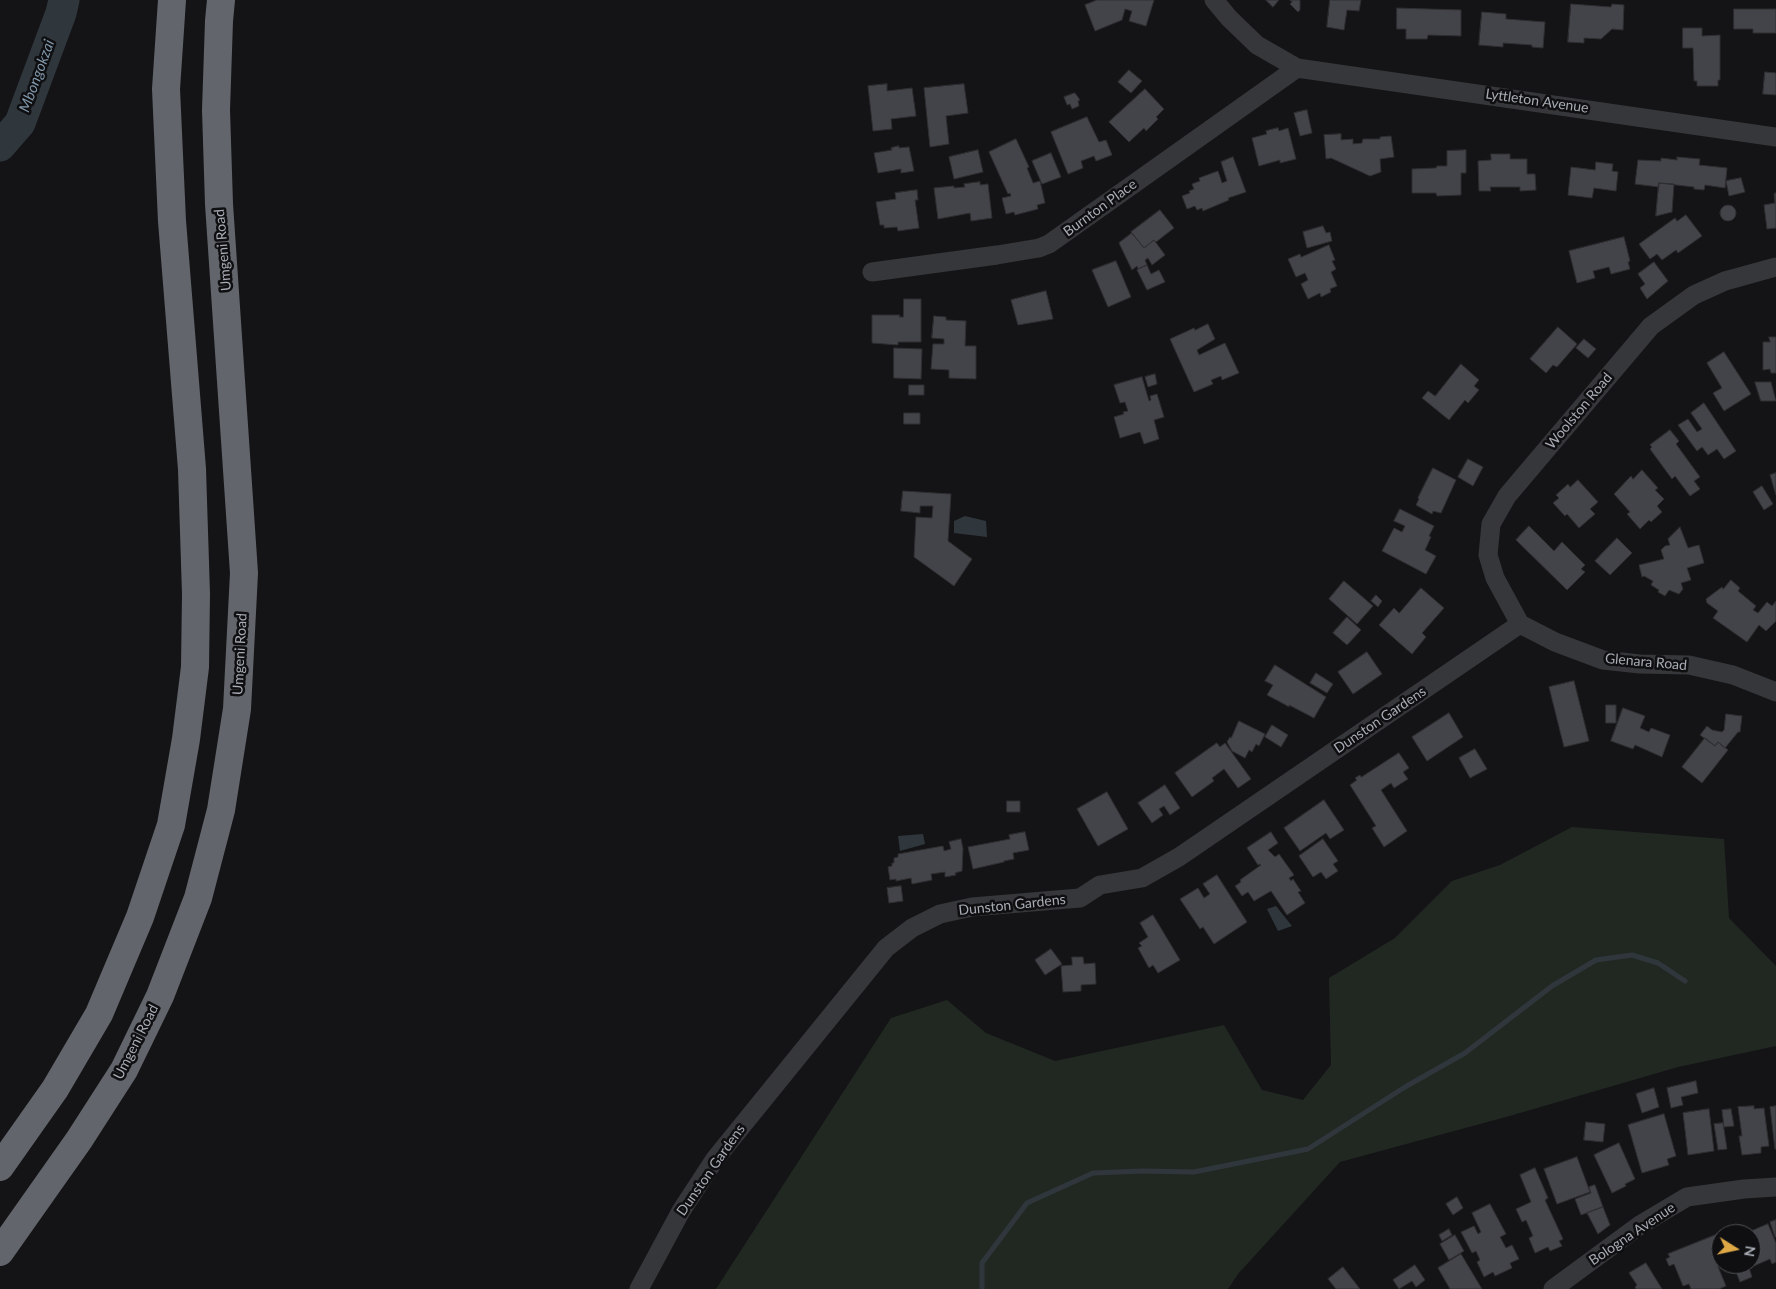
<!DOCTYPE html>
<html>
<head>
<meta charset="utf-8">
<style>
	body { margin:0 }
	#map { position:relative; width:1776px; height:1289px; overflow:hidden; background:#141416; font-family:Lato,sans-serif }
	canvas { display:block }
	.north { position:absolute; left:1711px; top:1224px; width:50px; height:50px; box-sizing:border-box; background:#0f0f11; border:1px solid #4c4e53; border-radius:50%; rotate:100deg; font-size:14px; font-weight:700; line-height:20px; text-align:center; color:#a8acb5 }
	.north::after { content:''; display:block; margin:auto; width:18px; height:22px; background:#dda845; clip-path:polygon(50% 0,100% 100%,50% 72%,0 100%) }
</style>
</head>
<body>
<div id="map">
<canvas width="1776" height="1289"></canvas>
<div class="north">N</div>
</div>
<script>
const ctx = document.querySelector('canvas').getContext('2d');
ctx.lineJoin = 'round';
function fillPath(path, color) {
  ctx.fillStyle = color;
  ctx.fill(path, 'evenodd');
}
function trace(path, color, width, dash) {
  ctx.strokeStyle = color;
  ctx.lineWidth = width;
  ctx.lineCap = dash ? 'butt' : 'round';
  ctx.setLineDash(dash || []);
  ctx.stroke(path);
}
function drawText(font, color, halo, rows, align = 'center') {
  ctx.font = font + ' Lato,sans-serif';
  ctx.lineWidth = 5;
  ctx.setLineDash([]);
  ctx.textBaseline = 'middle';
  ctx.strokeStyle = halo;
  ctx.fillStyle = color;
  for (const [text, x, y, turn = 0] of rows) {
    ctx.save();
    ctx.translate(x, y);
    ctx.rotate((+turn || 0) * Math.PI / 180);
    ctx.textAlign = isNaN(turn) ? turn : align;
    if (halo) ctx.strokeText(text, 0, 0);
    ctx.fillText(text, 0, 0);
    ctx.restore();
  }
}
fillPath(new Path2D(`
	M1572,827l152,12 5,79 47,48v80l-98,21 -165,48 -173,47 -102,112 -10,15h-512l175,-271 56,-18 39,33 69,28 169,-36 38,65 41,10 28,-35 -2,-87 66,-40 57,-57 48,-16z`), '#212822');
fillPath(new Path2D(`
	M965,516l21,5 1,16 -33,-4v-12z
	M923,834l2,10 -25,7 -2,-15z
	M1276,906l16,20 -14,5 -11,-22z`), '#2f373d');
trace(new Path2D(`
	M982,1289v-26l45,-60 66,-30 50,-2 51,1 114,-23 97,-62 60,-34 87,-67 44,-26 36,-5 26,8 27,18`), '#2f373d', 5);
trace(new Path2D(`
	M0,146l20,-23 41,-110 3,-13`), '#2f373d', 31);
const building = new Path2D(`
	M1097,0h57l-8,26 -17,-5 3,-10 -7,-2 -3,11 -27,11 -10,-26z
	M1266,0h13l-6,7z
	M1290,0h10v10l-2,2 -8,-8 2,-2z
	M1330,0h31l-2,11 -12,-1 -3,20 -17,-3z
	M1571,4l40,3 1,-3 12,1 -1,25 -11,-1 -11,10 -17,-1v5l-16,-1z
	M1397,8l64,2v26l-33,-1 -1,4h-21v-10h-9z
	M1734,9h42v24h-23v-4h-19z
	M1482,12l24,2v5l39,3 -2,26 -11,-1v-2l-29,-2v4l-24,-2z
	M1683,28h19v8l18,-1v45h-2v6h-21v-5h-3l-1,-33h-10z
	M1129,70l13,11 -11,12 -13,-11z
	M1765,72l11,1v22l-13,-1z
	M887,84v7l25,-3 4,28 -25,3 1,10 -19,2 -5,-45z
	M964,84l4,29 -22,3 3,28 -19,3 -6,-59z
	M1145,89l19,20 -8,8 2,2 -12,12 -2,-3 -15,14 -20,-20z
	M1075,93l5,7 -2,1 1,5 -7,3 -2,-5 -3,1 -3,-8z
	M1307,110l5,23 -12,3 -6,-23z
	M1087,117l12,25 7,-2 6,15 -16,6 -2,-5 -13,5 2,7 -15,6 -17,-42z
	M1278,128l1,3 9,-3 8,31 -16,4v-3l-21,6 -7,-28 15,-4 -1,-3z
	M1341,134v6l12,-1v5l9,-1 1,-4h17v-2l11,-1 3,21 -14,2 1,13 -11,4 -39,-18 -5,1 -2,-24z
	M1016,139l13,28 -2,1 6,15 7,-2 5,22 -8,2 1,4 -23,6 -1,-3 -8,2 -4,-16 9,-2 -1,-3 -2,1 -19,-42z
	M899,146v2l10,-1 5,24 -13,2v-4l-23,4 -4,-20 18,-3 -1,-2z
	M978,150l5,22 -29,7 -5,-22z
	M1466,150v23h-5v22l-24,1 -1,-3h-24v-24l24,-1 1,-2h10v-15z
	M1051,153l10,24 -19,7 -10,-23z
	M1491,154h19v5h17v15h8l1,16 -16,1v-4h-30l1,4h-12l-1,-30 13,-1z
	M1233,157l13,35 -18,6 1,2 -26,11 -1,-3 -5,2 -2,-4 -8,3 -5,-13 8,-3 -1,-2 5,-2 -2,-5 8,-3 -1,-3 19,-7 4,12 5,-2 -6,-19z
	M1677,157l23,2 -1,6 28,3 -2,20 -20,-3 -1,5 -10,-1v-2l-35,-4v4l-24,-3 3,-24 23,1v-3l16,2z
	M1596,162l17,2 -1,7 6,1 -2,19 -22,-3 -2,10 -24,-3 3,-28 24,3z
	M1741,178l4,14 -16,4 -3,-15z
	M980,182v3l8,-1 4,34 -21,3 -1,-8 -32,6 -4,-31 20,-2v2l11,-1 -1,-3z
	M1659,183l15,1 -2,28 -16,4z
	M917,190l1,10h-3l4,28 -21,3 -1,-4 -13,1v-3h-4l-4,-23 20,-3 -1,-6z
	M1776,193v35l-9,1 -3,-24 11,-2 -1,-9z
	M1720 213a8 8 0 1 1 16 0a8 8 0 1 1-16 0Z
	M1160,210l14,18 -18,14 -2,-2 -10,8 -13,-16z
	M1686,215l16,21 -24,17 -2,-3 -14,10 -5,-6 -7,5 -11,-15 36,-26 2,3z
	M1323,226l3,7 4,-1 2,9 -25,7 -4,-16z
	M1132,233l12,15 10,-8 11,15 -13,10 -4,-7 -3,2 2,5 -9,4 -1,-3 -5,4 -13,-27z
	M1624,237l6,24 -2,1 2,7 -19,5 -2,-7 -16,4 2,7 -18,5 -8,-32z
	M1329,245l6,15 -3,1 4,8 -5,3 6,14 -7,3 1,3 -10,5 -1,-4 -12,6 -7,-15 7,-4 -3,-7 -9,4 -8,-18 12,-5 1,3z
	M1116,261l15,36 -23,10 -16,-37z
	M1654,262l14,19 -21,18 -7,-11 5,-4 -7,-10z
	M1147,265l4,9 8,-4 6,12 -18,8 -10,-20z
	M1046,291l7,28 -35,6 -7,-25z
	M904,299h17v43h-23v3l-26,-2v-28h28l-1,2h4z
	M934,316l12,1v3l20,1 -1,25h11v33l-27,-1v-8l-18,-1 2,-25h11v-5l-12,-1z
	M1208,324l7,15 -18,11 2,5 26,-12 14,30 -17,7 -1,-4 -10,4 2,4 -19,8 -24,-53 24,-11 1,2z
	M1558,327l19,17 -20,23 -4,-2 -7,8 -16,-14z
	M1769,337h7v36h-5l-1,-4 -7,1v-28h7z
	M1584,339l12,10 -8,9 -12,-10z
	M894,348l28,1 -1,30 -27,-1z
	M1724,352l27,42 -27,17 -11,-18 9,-5 -15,-25z
	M1461,364l18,16 -5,6 5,4 -11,13 -3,-3 -16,20 -27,-22 6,-7 7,5z
	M1155,374l2,10 -9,3 -3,-10z
	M1142,377l7,24 2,-1 -1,-4 7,-2 7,23 -10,3 5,19 -15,5 -4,-12 -20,6 -6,-21 10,-3 -1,-2 5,-1 -3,-9 -5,1 -6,-18z
	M1755,382h16l5,19h-15z
	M909,385h15v10h-15z
	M1704,403l32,48 -12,8 -7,-10 -9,6 -6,-8 -5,4 -19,-26 10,-6 9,13 5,-3 -11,-16z
	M904,413h16v11h-16z
	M1670,430l9,11 -3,3 24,33 -6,4 6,8 -10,7 -15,-20 -3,3 -22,-30 2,-2 -2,-2z
	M1468,459l15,8 -10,19 -15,-9z
	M1433,468l23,12 -15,33 -8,-2 -1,3 -16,-9 3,-6 -1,-1z
	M1642,470l16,18 -3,2 9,9 -7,7 5,6 -11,10 -2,-2 -9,9 -13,-15 3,-2 -16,-18 17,-18 2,3z
	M1776,473v22l-6,-20z
	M1578,480l20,22 -8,7 5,5 -16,14 -12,-14 -2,2 -12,-13 6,-5 -3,-3 12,-11 2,3z
	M1762,486l11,18 -9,6 -11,-18z
	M903,491l48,3 -3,47 24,18 -18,27 -40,-29 2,-40 16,1 1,-12h-13v7l-19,-2z
	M1400,509l34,17 -5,10 2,1 -6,13 11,6 -10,18 -44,-23 12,-23 8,4 3,-6 -11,-5z
	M1529,526l25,25 8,-9 23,23 -4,4 4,3 -18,18 -51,-50z
	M1680,527l8,21 11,-3 5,18 -17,5 4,12 -10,3 2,6 -4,5 -10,-4 -4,6 -7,-4 1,-2 -8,-5 2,-4 -9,-5 -2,1 -3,-12 25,-6 -3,-9 4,-4 5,-1 -2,-6z
	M1617,538l15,15 -22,22 -15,-14z
	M1731,580l9,8 -2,3 18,15 -3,4 5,3 9,-11 5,4 4,-5v20l-10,10 -7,-6 -12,17 -34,-24 5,-7 -11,-8 -1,-4 16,-12 1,2z
	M1344,581l29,25 -16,18 -28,-25z
	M1421,588l23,20 -22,25 4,4 -14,17 -33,-29 15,-17 5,5z
	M1376,595l6,6 -4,6 -7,-6z
	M1347,617l14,13 -14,15 -14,-12z
	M1367,652l15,22 -29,20 -15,-22z
	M1275,665l51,32 -12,21 -25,-13v2l-5,-3 -17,-9 6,-10 -8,-4z
	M1316,673l17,11 -6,9 -17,-10z
	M1574,681l15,60 -25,6 -15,-60z
	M1606,705h10v18h-10z
	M1623,708l22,8 -5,12 9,4 2,-4 19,7 -8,22 -27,-12 -2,4 -22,-8z
	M1449,713l14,24 -36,24 -15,-24z
	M1726,714l16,2 -2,16h-2l-13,16 -7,-6 -3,4 -15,-11 7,-9 5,4 10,2 2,-2z
	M1239,721l26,13 -6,12 -3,-2 -4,8 -3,-2 -4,8 -13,-7 -5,-9 3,-5 1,1z
	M1272,725l16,10 -7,12 -16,-10z
	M1705,738l10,8 3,-4 10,8 -26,33 -20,-16z
	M1217,743l3,4 5,-4 26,36 -13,9 -14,-19 -12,9 2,3 -22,16 -17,-24z
	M1475,749l12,20 -17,9 -11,-20z
	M1399,753l10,15 -6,4 5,7 -14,9 -3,-5 -10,7 26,41 -23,16 -12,-19 4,-2 -26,-41 7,-5 -2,-2 5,-3 1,2z
	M1165,785l15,23 -10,7 -6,-9 -5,3 4,6 -11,8 -14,-20z
	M1107,792l21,37 -30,17 -21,-37z
	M1324,800l20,30 -14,9 -4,-6 -26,18 -16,-23z
	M1007,801h13v11h-13z
	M1025,832l4,18 -16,3 1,6 -10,2v1l-31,7 -5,-22 42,-8 -1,-4z
	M1271,832l7,11 -10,7 7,7 4,-3 15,21 -5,3 2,3 2,-2 8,12 -3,1 7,11 -18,12 -16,-24 -17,10 -6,-9 -6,4 -7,-10 6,-4 -1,-2 21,-15 -1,-1 -2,1 -11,-17z
	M961,839l2,10 -1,22 -7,2 1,2 -11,2v-5l-14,2 1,6 -20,4 -1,-6 -15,3v-2l-6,1 -2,-13 4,-1v-3h2v-5l4,-1v-3l45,-8 1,5 7,-2 -2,-7z
	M1323,839l15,22 -5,3 5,7 -12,8 -5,-7 -8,5 -14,-21z
	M1217,875l30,47 -33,22 -11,-17 -3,2 -20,-30 18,-11 6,10 6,-4 -7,-10z
	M901,886l2,15 -14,2 -2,-15z
	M1153,915l27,45 -22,13 -5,-8 -4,3 -11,-20 4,-2 -3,-3 9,-6 -8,-14z
	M1051,949l11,15 -17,11 -10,-15z
	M1072,957h11l1,7 11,-1 1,21 -15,1v6l-18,1 -2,-26 11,-1z
	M1696,1081l2,12 -17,4 2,8 -12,3 -4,-20z
	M1654,1088l5,19 -17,6 -6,-19z
	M1754,1106v3l10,-1 5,38 -8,1v6l-19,2 -3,-19h3l-4,-29z
	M1776,1106v43h-1l-5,-42z
	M1709,1109l5,42 -26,4 -5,-42z
	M1731,1109l3,17 -10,1 -2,-17z
	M1664,1114l12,42 -9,3 2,6 -27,8 -14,-48z
	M1586,1122l19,2 -2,18 -19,-2z
	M1723,1123l4,26 -9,1 -4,-26z
	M1619,1143l16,36 -10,5 1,2 -14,7 -18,-38z
	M1577,1157l13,35 -33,12 -13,-35z
	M1535,1168l13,30 -3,2 18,39 -4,2 3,5 -12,5 -2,-4 -13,6 -6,-15 4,-2 -7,-16 -4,2 -6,-13 15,-7 -11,-27z
	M1595,1185l8,22 -22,8 -6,-16 16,-6 -2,-6z
	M1457,1197l6,11 -10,7 -7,-11z
	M1490,1204l16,30 -6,3 6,11 6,-3 7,14 -9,4 2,5 -17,8 -2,-4 -9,5 -7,-15 3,-2 -4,-9 -4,2 -11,-21 13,-6 4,8 3,-2 -9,-19z
	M1603,1207l7,18 -12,9 -11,-21z
	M1776,1220v17h-1l-5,-15z
	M1768,1224l8,19v19l-4,2 -2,-5 -21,9 3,9 -12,5 -7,-18h18v-30h-22l17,-7 2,5z
	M1449,1229l3,6 -10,6 -3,-6z
	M1718,1234l3,8v13l-7,2 12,29 -7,3h-28l-2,-5 -6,2 -9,-22 -5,2 -3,-7 4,-2 -2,-3z
	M1455,1235l9,16 -15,9 -9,-16z
	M1461,1254l21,35h-32l-12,-21z
	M1646,1263l16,26h-26l-1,-2 2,-2 -8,-12z
	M1415,1265l10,15 -9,7 -4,-6 -13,8 -6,-9z
	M1343,1267l17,22h-24l-8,-10z`);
fillPath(building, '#434449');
trace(building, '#2f2f32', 1);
trace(new Path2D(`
	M1214,0l15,18 28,27 40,23 479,69
	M872,272l125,-17 42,-7 10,-4 248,-176
	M1520,624l-25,-46 -7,-23 3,-31 16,-28 144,-170 43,-31 31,-14 51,-14
	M1520,624l35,18 48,18 37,4 49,1 44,10 43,17
	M639,1289l42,-78 34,-52 171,-211 26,-20 28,-14 32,-7 108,-9 20,-13 42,-7 37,-21 341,-233
	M1553,1289l87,-64 47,-28 57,-8 32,-2`), '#36373a', 19);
trace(new Path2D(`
	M0,1167l55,-78 44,-75 41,-97 31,-92 15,-86 9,-72 1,-73 -4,-125 -20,-248 -6,-132 6,-89
	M0,1252l79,-112 45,-70 36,-74 38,-98 23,-88 16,-101 7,-136 -25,-369 -3,-94 3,-89 2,-21`), '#62656b', 28);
drawText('14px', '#a8acb5', '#0f0f11', [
	["Lyttleton Avenue",1537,101,8],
	["Burnton Place",1100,208,-36],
	["Umgeni Road",223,250,-95],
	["Woolston Road",1579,411,-50],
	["Umgeni Road",240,654,-87],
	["Glenara Road",1646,662,5],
	["Dunston Gardens",1380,720,-34],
	["Dunston Gardens",1012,905,-6],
	["Umgeni Road",136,1042,-63],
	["Dunston Gardens",711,1170,-55],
	["Bologna Avenue",1632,1234,-34]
]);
drawText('italic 15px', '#8299ac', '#0f0f11', [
	["Mbongokzai",37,76,-70]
]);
</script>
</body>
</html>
